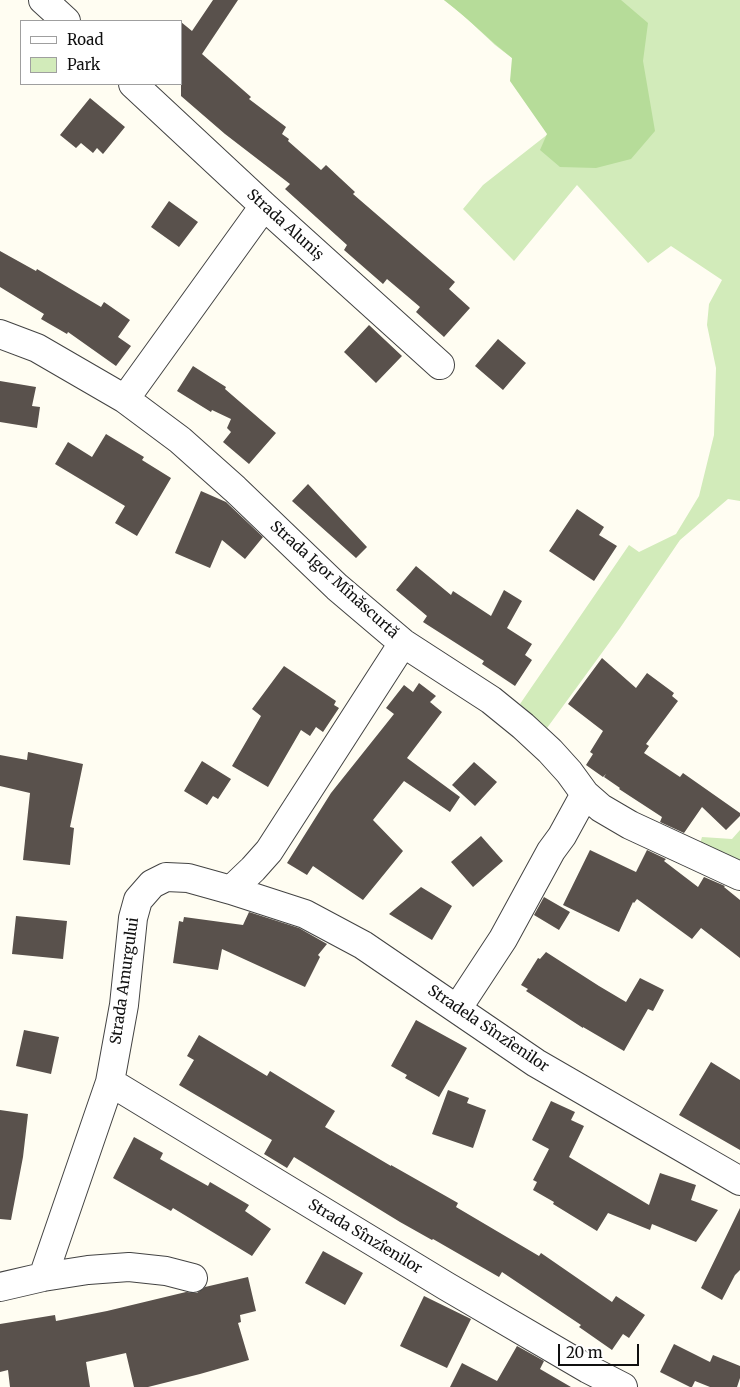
<!DOCTYPE html>
<html>
<head>
<meta charset="utf-8">
<style>
	body { margin:0 }
	#map { position:relative; width:740px; height:1387px; overflow:hidden; background:#fffdf2; font-family:Merriweather,serif }
	canvas { display:block }
	.legend { position:absolute; left:20px; top:20px; width:162px; height:65px; box-sizing:border-box; background:#fff; border:1px solid #9f9f9f; margin:0; padding:6px 9px; list-style:none; font-size:15px; color:#101010 }
	.legend li { display:flex; align-items:center; gap:10px; height:25px }
	.legend b { width:25px; border:1px solid #9f9f9f }
	.scale { position:absolute; left:558px; top:1344px; width:81px; height:22px; box-sizing:border-box; border:2px solid #101010; border-top:0; padding-left:6px; font-size:15px; line-height:18px; white-space:nowrap; color:#101010; -webkit-text-stroke:4px #fff; paint-order:stroke }
</style>
</head>
<body>
<div id="map">
<canvas width="740" height="1387"></canvas>
<ul class="legend">
<li><b style="height:6px;background:#fff"></b>Road</li>
<li><b style="height:14px;background:#d2ebba"></b>Park</li>
</ul>
<div class="scale">20 m</div>
</div>
<script>
const ctx = document.querySelector('canvas').getContext('2d');
ctx.lineJoin = 'round';
function fillPath(path, color) {
  ctx.fillStyle = color;
  ctx.fill(path, 'evenodd');
}
function trace(path, color, width, dash) {
  ctx.strokeStyle = color;
  ctx.lineWidth = width;
  ctx.lineCap = dash ? 'butt' : 'round';
  ctx.setLineDash(dash || []);
  ctx.stroke(path);
}
function drawText(font, color, halo, rows, align = 'center') {
  ctx.font = font + ' Merriweather,serif';
  ctx.lineWidth = 5;
  ctx.setLineDash([]);
  ctx.textBaseline = 'middle';
  ctx.strokeStyle = halo;
  ctx.fillStyle = color;
  for (const [text, x, y, turn = 0] of rows) {
    ctx.save();
    ctx.translate(x, y);
    ctx.rotate((+turn || 0) * Math.PI / 180);
    ctx.textAlign = isNaN(turn) ? turn : align;
    if (halo) ctx.strokeText(text, 0, 0);
    ctx.fillText(text, 0, 0);
    ctx.restore();
  }
}
fillPath(new Path2D(`
	M444,0h296v501l-12,-2 -48,41 -60,88 -73,100 -27,-24 109,-159 10,7 37,-18 23,-38 15,-61 2,-67 -9,-43 2,-21 13,-24 -51,-34 -23,17 -71,-78 -63,76 -51,-52 20,-24 79,-62 -50,-65 -17,-13 -32,-30z
	M740,830v58l-46,-25 8,-26 30,2z`), '#d2ebba');
fillPath(new Path2D(`
	M444,0h177l27,23 -5,38 12,70 -24,28 -35,9 -36,-1 -20,-17 7,-16 -37,-53 2,-23c-23,-18 -44,-40 -68,-58z`), '#b6dc99');
fillPath(new Path2D(`
	M213,0h25l-36,54 49,43 -2,2 37,28 -4,7 7,5 -1,2 33,29 5,-5 29,27 -2,2 102,88 -6,7 21,19 -26,29 -28,-25 4,-5 -33,-28 -4,5 -39,-34 3,-5 -62,-56 5,-5 -65,-50 -44,-38v-74l11,9z
	M90,98l35,29 -22,27 -6,-6 -4,5 -12,-10 -5,5 -16,-13z
	M169,201l29,21 -19,25 -28,-20z
	M0,251l36,20 1,-2 64,38 3,-5 26,18 -12,17 13,9 -15,20 -48,-34 -1,2 -26,-15 3,-5 -44,-27z
	M369,325l33,31 -26,27 -32,-31z
	M498,339l28,24 -23,27 -28,-24z
	M193,366l33,21 -1,2 51,44 -27,31 -26,-22 8,-10 -4,-4 4,-9 -19,-9 -1,2 -34,-21z
	M0,381l36,6 -4,19 8,1 -3,21 -37,-6z
	M106,434l38,23 -2,3 29,18 -34,58 -22,-13 10,-17 -70,-42 13,-22 24,15z
	M308,484l59,63 -11,11 -64,-57z
	M201,491l25,11 37,35 -18,22 -23,-19 -12,28 -35,-15z
	M577,509l27,18 -5,8 18,11 -23,35 -45,-30z
	M416,566l35,29 2,-4 38,25 13,-26 18,11 -15,27 25,16 -7,11 7,5 -17,26 -33,-22 2,-3 -61,-39 4,-6 -31,-26z
	M602,658l34,30 11,-15 27,20 -2,3 6,5 -32,43 3,2 -5,7 36,24 3,-4 57,40v3l-14,14 -24,-23 -18,26 -24,-11 2,-5 -43,-28 1,-1 -16,-11 2,-3 -3,3 -17,-12 7,-11 -3,-2 13,-21 -35,-27z
	M284,666l52,35 -2,4 5,3 -16,24 -7,-5 -6,9 -9,-6 -33,57 -36,-21 29,-50 -9,-7z
	M419,683l17,13 -6,6 12,10 -35,46 53,39 -10,15 -46,-31 -31,39 30,31 -40,49 -50,-34 -6,9 -20,-12 44,-70 63,-79 -8,-6 18,-23 9,7z
	M28,752l55,12 -13,63 4,1 -4,37 -47,-5 7,-67 -30,-7v-31l27,5z
	M202,761l29,18 -13,20 -5,-3 -6,9 -23,-14z
	M474,762l23,20 -22,24 -23,-21z
	M481,836l22,25 -30,26 -22,-25z
	M590,850l46,22 11,-22 19,9 -2,2 34,26 6,-10 21,9 -1,1 16,13v58l-39,-30 -9,11 -55,-40 -3,4 -1,-1 -14,30 -56,-27z
	M421,887l31,19 -20,34 -43,-26z
	M544,897l26,15 -11,18 -25,-15z
	M249,912l50,16 28,16 -9,11 2,2 -15,30 -83,-38 -4,21 -45,-7 6,-42 4,1 1,-5 59,8z
	M16,916l51,5 -4,38 -51,-5z
	M546,952l53,34 27,16 14,-24 24,12 -11,21 -5,-2 -24,42 -41,-24v1l-57,-37 2,-2 -7,-4 17,-27 2,1z
	M416,1020l51,28 -28,49 -34,-19 2,-3 -16,-9z
	M24,1030l35,7 -8,37 -35,-8z
	M199,1035l68,41 3,-5 65,40 -10,16 66,39v-1l67,38 -2,4 83,49 2,-3 71,49 4,-6 29,19 -16,23 -6,-4 -11,16 -33,-23 2,-2 -79,-53 -3,5 -66,-38 -1,1 -32,-18 -106,-65 -7,11 -23,-14 8,-14 -93,-55 15,-25 -7,-4z
	M711,1062l29,18v70l-61,-35z
	M448,1090l21,8 -2,5 19,7 -13,38 -41,-14z
	M551,1101l24,11 -4,8 13,6 -15,31 80,48 11,-32 36,12 -5,15 27,10 -22,32 -44,-18 -2,6 -42,-17 -11,18 -44,-27 1,-2 -21,-12 4,-8 -4,-2 16,-31 -17,-9z
	M0,1110l28,4 -5,43 -12,63 -11,-1z
	M134,1137l29,16 -3,6 48,27 2,-4 39,23 -4,6 26,18 -19,27 -79,-48 -2,3 -58,-33z
	M740,1208v62l-5,5 -13,25 -21,-12z
	M323,1251l40,22 -18,32 -40,-22z
	M248,1277l8,34 -16,4 1,7 -3,1 11,37 -49,14 -52,13h-14l-8,-34 -40,9 4,25h-80l-2,-17 -8,2v-48l55,-9 1,6 51,-10 79,-19 11,1 8,-6z
	M424,1296l47,23 -24,49 -47,-22z
	M674,1344l36,18 3,-7 27,11v12l-3,9h-27l-15,-6 -3,6h-2l-30,-15z
	M517,1346l27,15 -4,8 31,18h-121l12,-24 35,18z`), '#59514c');
const minor = new Path2D(`
	M43,0l23,21
	M133,84l131,122 176,159
	M0,334l37,14 88,51 55,41 55,49 102,98 66,56 88,57 32,26 27,25 19,21 16,22 16,14 29,17 110,51
	M125,399l139,-193
	M231,890l74,24 58,31 173,118 204,118
	M457,1009l46,-70 48,-88 11,-15 23,-42
	M110,1082l336,204 142,83 35,18
	M43,1277l67,-195 14,-77 9,-87 5,-18 14,-16 14,-7 22,1 43,12 22,-21 16,-18 134,-208
	M0,1287l43,-10 45,-7 41,-3 37,4 27,7`);
trace(minor, '#434343', 30);
trace(minor, '#fff', 28);
drawText('15px', '#101010', '#fff', [
	["Strada Aluniș",285,225,42],
	["Strada Igor Mînăscurtă",334,580,42],
	["Strada Amurgului",125,981,-82],
	["Stradela Sînzîenilor",488,1029,34],
	["Strada Sînzîenilor",365,1237,31]
]);
</script>
</body>
</html>
